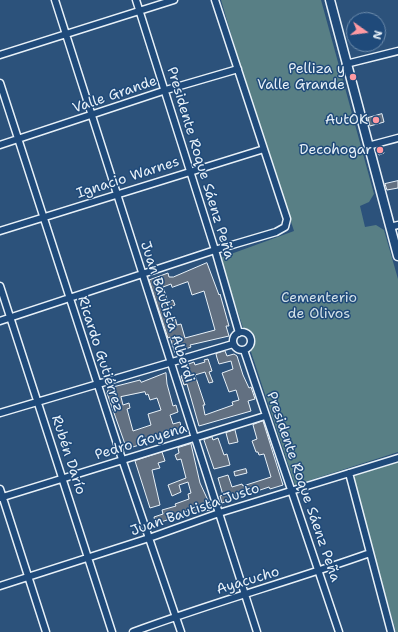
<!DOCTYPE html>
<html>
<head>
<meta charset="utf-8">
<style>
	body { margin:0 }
	#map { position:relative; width:398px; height:632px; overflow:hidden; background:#2c527b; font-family:"Shantell Sans",sans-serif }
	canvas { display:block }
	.north { position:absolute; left:346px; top:12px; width:40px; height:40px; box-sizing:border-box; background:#1f4a7a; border:1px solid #6f8dac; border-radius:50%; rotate:104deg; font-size:11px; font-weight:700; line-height:16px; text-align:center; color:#e8f1f8 }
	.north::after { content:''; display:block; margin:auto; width:14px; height:18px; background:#ff9aa2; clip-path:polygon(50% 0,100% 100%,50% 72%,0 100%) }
</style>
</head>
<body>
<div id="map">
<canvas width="398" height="632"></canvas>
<div class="north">N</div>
</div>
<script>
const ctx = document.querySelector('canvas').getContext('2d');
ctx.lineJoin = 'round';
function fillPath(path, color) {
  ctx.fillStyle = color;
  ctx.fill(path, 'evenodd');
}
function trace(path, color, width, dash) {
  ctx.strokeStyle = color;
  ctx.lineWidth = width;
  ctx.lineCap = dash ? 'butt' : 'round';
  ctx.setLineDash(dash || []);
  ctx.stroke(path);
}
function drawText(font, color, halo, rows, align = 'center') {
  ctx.font = font + ' "Shantell Sans",sans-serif';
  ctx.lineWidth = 3;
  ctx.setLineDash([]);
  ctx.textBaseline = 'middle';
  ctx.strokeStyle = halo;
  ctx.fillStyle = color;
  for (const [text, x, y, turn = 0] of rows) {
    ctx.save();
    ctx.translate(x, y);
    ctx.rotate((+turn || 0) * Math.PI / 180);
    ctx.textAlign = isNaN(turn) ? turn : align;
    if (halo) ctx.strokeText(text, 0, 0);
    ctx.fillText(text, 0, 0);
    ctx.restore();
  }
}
fillPath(new Path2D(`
	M221,0h100l53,194 -5,8 -9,4 5,21 11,-2 8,5 14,49v173l-103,33 -75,-227 74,-27 -53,-163z
	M398,462v170h-2l-44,-156z`), '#587f85');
const building = new Path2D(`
	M382,114l2,8 -14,4 -2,-8z
	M382,147l2,6 -5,2 -3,-7z
	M398,181v7l-11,2 -2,-6z
	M207,263l12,32 1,-1 9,32h-3l3,10 -39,9 1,2 -16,6 -5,-16 -2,1 -19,-58 19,-7 1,4h4zM188,282l4,13 12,-4 11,39 -30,8 -4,-14 -4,1 -2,-8 -4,1 -3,-10 7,-3 -2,-5 -5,2 -5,-15 8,-3 1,3z
	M225,351l2,5 7,-2 3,2 6,19 6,13 2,-1 4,12 -7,2 3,10 -52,15 -12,-42 -3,1 -3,-9 8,-3 -3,-8 8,-3 1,3 10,-3 -1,-2 4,-1 4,12 -3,1 4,10 -4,1 -4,-11 -10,3 10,30h-2l2,10 28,-10 -1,-3 7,-2 -3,-10 -7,2 -7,-19 11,-4 -2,-8 -12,3 -2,-6 -1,-4z
	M166,373l1,11 6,22 3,-1 2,7 -8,3 3,9 7,-2 2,10 -6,2 -1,-4 -8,2 1,2 -9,3 1,2 -17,3v2l-14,4 -3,-1 -19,-54 2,-5 31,-8 1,2zM145,392l1,3 2,-1 2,6 7,-2 4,12 -13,4 3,11 -18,6 -6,-22 3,-1 -1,-5 -6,2 -2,-8z
	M263,421l20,64 -13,4 -1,-2 -47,16 -2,-7 3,-1 -5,-17 10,-3 4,12 10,-3 1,2 28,-9 -7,-23 -5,1 -1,-3h-2l-4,-11 5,-2 -4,-14z
	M235,430l3,12 -9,2 -3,-11z
	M212,437l1,3 5,-2 6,17 3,-1 3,11 -16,4 -10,-29z
	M191,444l9,39 11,24 -1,3 -21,4 -1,-3 -10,3 1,2 -21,7 -3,-1 -1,-5 9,-3 -1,-4 14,-4 -1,-2 14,-5 -1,-5 3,-1 -3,-11 -9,3 2,7 -9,4 -4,-11 18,-7 -5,-19 -4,1 -2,-5 4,-2 -1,-5z
	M162,452l3,9 -7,2 2,5 -8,2 8,35 -10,3 -15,-47z
	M246,469l1,4 -12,3 -1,-4z`);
fillPath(building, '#627081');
trace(building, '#e8f1f8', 1);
const street = new Path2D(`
	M55,0l202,632
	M136,0l79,250 24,83
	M0,55l174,-55
	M346,64l52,-13
	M0,83l121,373 60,176
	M0,145l166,-55 72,-21
	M368,146l30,-8
	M390,227l8,-2
	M0,231l264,-82
	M0,286l112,346
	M0,321l215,-71 61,-18 9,-5 2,-8 -72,-219
	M233 341a9 9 0 1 1 18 0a9 9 0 1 1-18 0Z
	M244,350l95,282
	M0,413l233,-69
	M349,473l42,159
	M0,489l46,143
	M0,498l265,-82
	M0,586l149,-48 70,-25 179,-55
	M133,632c78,-29 158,-51 237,-79`);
const secondary = new Path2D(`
	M330,0l68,256`);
trace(street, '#e8f1f8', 9);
trace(secondary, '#e8f1f8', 11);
trace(street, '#1f4a7a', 6);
trace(secondary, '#1f4a7a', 8);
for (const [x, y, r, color] of [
	[353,77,4,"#ff9aa2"],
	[376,120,4,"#ff9aa2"],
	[380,150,4,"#ff9aa2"]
]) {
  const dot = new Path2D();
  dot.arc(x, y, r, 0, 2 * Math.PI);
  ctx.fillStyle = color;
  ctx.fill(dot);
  trace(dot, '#1f4a7a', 1.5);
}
drawText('14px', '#e8f1f8', '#1f4a7a', [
	["Pelliza y",345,69],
	["Valle Grande",345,85],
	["AutOK",368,120],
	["Decohogar",372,150]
], 'right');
drawText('14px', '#e8f1f8', '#1f4a7a', [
	["Valle Grande",115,95,-19],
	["Presidente Roque Sáenz Peña",200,163,73],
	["Ignacio Warnes",128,178,-18],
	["Juan Bautista Alberdi",167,312,72],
	["Ricardo Gutiérrez",100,354,72],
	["Pedro Goyena",141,442,-17],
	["Rubén Darío",68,455,72],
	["Presidente Roque Sáenz Peña",303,487,71],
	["Juan Bautista Justo",195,510,-19],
	["Ayacucho",248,581,-17]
]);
drawText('14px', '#d2e0e7', '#1f4a7a', [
	["Cementerio",319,298],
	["de Olivos",319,314]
]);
</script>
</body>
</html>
